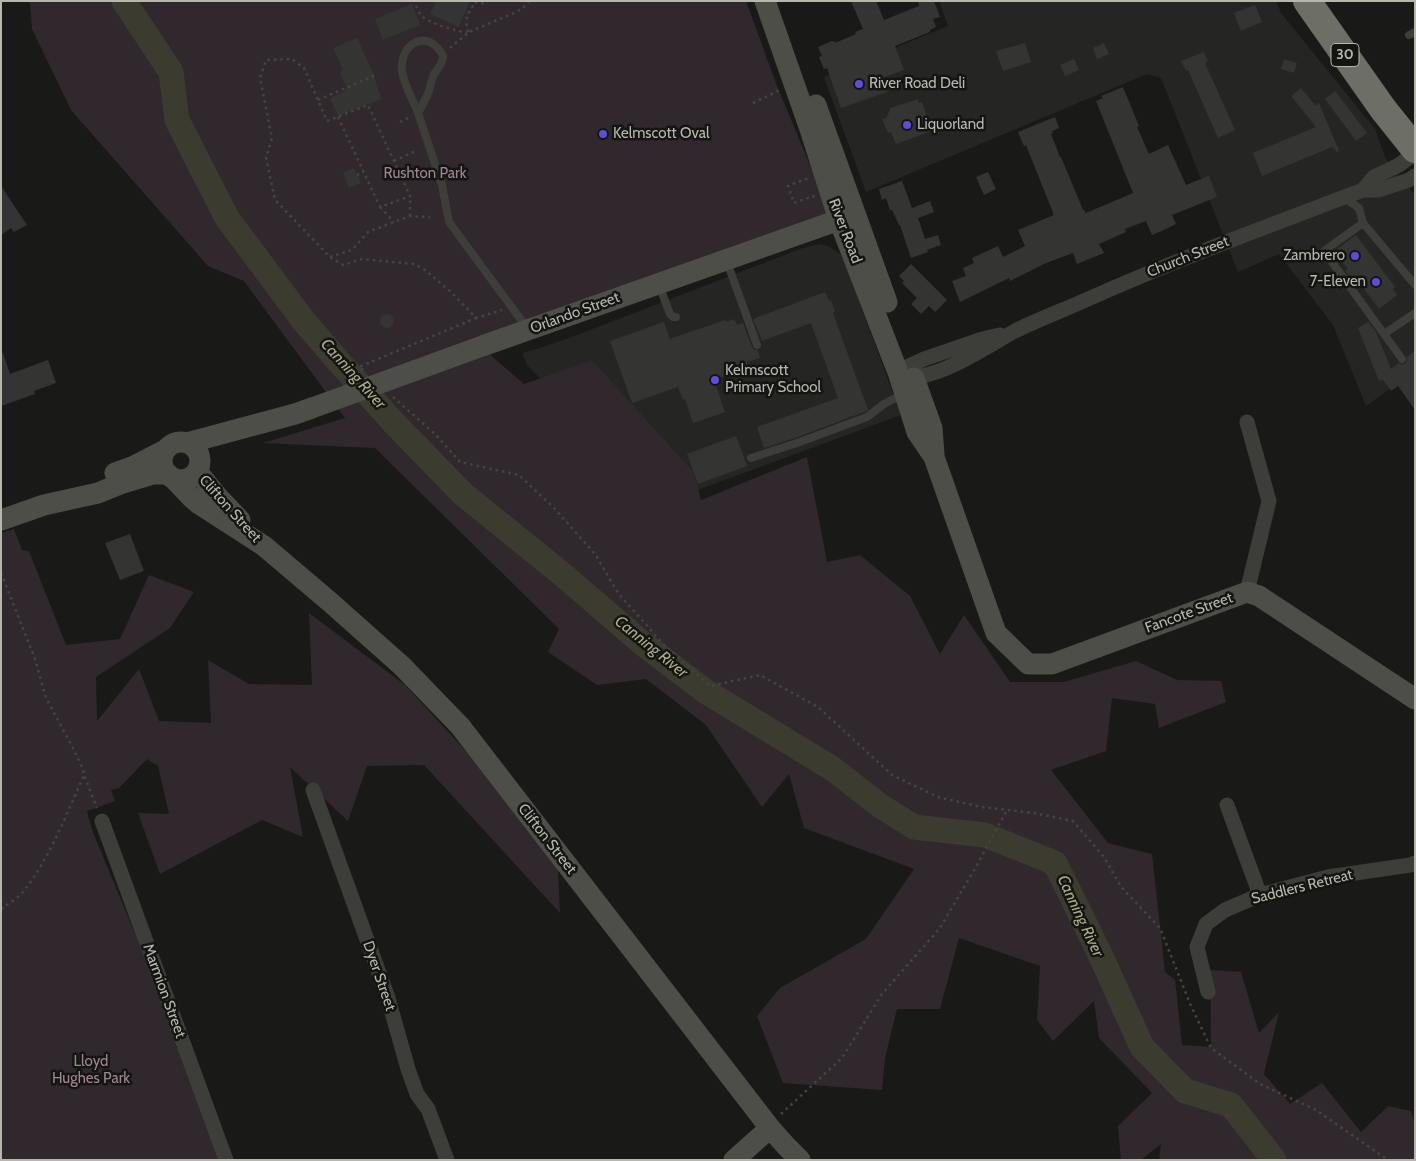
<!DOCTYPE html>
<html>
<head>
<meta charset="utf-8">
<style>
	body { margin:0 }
	#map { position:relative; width:1416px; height:1161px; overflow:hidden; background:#191a18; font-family:Cabin,sans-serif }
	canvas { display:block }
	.frame { position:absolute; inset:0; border:2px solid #b6b8ac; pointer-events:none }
</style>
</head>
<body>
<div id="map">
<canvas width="1416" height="1161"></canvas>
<div class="frame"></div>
</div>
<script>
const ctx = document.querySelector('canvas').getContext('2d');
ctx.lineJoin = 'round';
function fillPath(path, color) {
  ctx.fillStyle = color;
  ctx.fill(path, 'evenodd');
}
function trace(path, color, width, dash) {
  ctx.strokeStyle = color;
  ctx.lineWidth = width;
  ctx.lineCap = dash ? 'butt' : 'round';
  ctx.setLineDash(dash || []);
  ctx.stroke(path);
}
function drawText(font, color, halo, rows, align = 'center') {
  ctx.font = font + ' Cabin,sans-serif';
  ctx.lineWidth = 5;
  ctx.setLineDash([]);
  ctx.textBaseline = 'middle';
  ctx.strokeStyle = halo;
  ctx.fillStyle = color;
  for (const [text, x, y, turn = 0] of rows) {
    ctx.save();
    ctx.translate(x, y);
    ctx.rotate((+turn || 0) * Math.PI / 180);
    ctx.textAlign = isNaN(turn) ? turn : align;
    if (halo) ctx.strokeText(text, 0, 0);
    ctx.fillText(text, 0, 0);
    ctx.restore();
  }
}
fillPath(new Path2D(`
	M939,1h337l5,12 94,116 10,28 30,38v176l-49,35 -33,-81 -54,-71 -41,18 -77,-194 -14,-4 -281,118 -42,-115 124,-51z
	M819,244l9,2 12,8 5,9 56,152 -206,76 -138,-96 -30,-30 -5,-12 18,-5 37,-13 223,-86z`), '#252624');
fillPath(new Path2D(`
	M30,1h716l31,85 53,127 -357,127 51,44 68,-24 102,113 7,27 106,-43 20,105 33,-7 50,41 30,58 24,-39 46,67h54l72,-21 41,19 44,1 5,21 -67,26 -4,-24 -43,-6 -6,53 -55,19 57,73 44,11 13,118 10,8 7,65 29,2 -1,-77 31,2 18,61 20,-21 -15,62 26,30 32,-21 39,49 27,-26 23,5 4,14v35h-256l2,-16 -20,16h-20l-3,-34 34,-33 -53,-55 -5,-37 -41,40 -16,-21 3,-54 -81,-28 -19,71h-43l-12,49 -3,32 -99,-7 -26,-67 23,-28 86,-49 48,-70 -110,-41 -15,-54 -27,33 -56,-82 -60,-46 -49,6 -49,-33 11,-23 -184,-181 -112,-5 82,-25 -101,-137 -36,-15 -137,-156 -39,-81z
	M14,529l8,21 7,1 37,94 54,-6 29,-64 45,17 -24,36 -74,49 1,44 42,-52 20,52 52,2 -3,-63 41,24 63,1 -3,-72 96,72 152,165 3,63 -136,-148 -57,1 -19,55 -58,-54 13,70 -41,-17 -102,54 -22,-61 31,1 -11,-48 -11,-7 -28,29 -8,2 4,11 -28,10 5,19 44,106 82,224h-217v-627z`), '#30282c');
trace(new Path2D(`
	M124,1l47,71 6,48 50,98 76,102 36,42 54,60 70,72 99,80 80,69 63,48 128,78 46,36 35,22 71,8 70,28 44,89 43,95 43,44 46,14 43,55`), '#3c3b2f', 25);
fillPath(new Path2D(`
	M436,1h34l-11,26 -29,-13z
	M851,1h25l8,19 35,-14 -1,-5h16l6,16 -7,2 3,8 -6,3v2l-35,14 9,24 -22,8 5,14 -46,16 -14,-40 -3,1 -5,-12 3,-1 -4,-9 14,-6 1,1 2,-1v2l21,-9 -1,-2 8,-3z
	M412,4l8,21 -37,15 -8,-21z
	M1255,5l7,17 -21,9 -7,-18z
	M357,38l16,35 8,26 -43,17 -8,-18 17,-8 -7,-18 3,-2 -10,-22z
	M1025,43l6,19 -28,9 -7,-20z
	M1104,43l5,11 -12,5 -4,-11z
	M1204,52l4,9 -3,2 30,67 -17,8 -30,-68 -2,1 -5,-10z
	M1074,59l5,11 -14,6 -5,-11z
	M1284,59l13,4 -3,10 -13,-4z
	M1123,87l16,39 -2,1 12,27 19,-9 18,40 23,-9 8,21 -45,18 4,9 -10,5 -14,6 -6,-14 -21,8 1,3 -27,12 5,9 -27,11 -4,-11 -27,10 -36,18 -1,-3 -49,24 -8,-21 14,-5 -3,-8 11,-5 -2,-5 26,-12 5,11 22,-11 -7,-16 36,-15 -28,-70 -2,1 -6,-14 37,-15 4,11 -7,3 1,2 -2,1 9,23h1l22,53h1l2,3 47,-20 -37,-92 7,-3 -2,-2z
	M1301,88l15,18 3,-3 20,48 -2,1 -5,-5 -70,29 -9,-23 63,-26 -25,-31z
	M1335,91l32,42 -11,8 -31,-42z
	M918,99l1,4 3,-1 10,29 -36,13 -5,-12 -3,1 -6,-14 4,-1 5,-10z
	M354,168l7,15 -12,5 -6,-15z
	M988,172l8,17 -12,6 -8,-18z
	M902,181l10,27 18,-7 4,11 -16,6 7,21 13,-4 3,10 -14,5 1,2 -17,6 -11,-33h-1l-7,-15h-2l-4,-12 -4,2 -3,-11z
	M1,186l26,39 -13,7 -3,-4 -10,7z
	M1356,235l39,52 -2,2 4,6 -18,14 -23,-31 -4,2 -7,-9 3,-2 -14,-18z
	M911,264l36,36 -12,12 -6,-6 -8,8 -10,-10 6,-6 -15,-15 2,-2 -5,-5z
	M825,292l4,9 2,-1 4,12 -2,1 35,97 -4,2 -69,26 -31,10 -7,-21 81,-29 -27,-75 -49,18 -9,-22z
	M380 321a7 7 0 1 1 14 0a7 7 0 1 1-14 0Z
	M734,319l3,6 6,-2 9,24 2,3h4l2,8 -13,4 2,5 -35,13 11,32 -32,11 -8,-24 -2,1 -5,-13 -46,16 -22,-62 54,-19 6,17 55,-19 1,2z
	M1368,322l8,10 15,37 8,-6 3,2 4,-2 1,-2v-4l8,-6v59l-17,-24 -7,5 -8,-11 -4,1 -21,-53z
	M1,353h2l7,21 38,-14 8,23 -22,8 1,3 -34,12z
	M736,436l11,30 -49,18 -11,-30z
	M130,534l14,37 -24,9 -15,-37z`), '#343533');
trace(new Path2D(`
	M416,6c2,3 3,7 6,10 6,7 36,16 45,16
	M469,32c-6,-14 -1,-17 6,-30l6,2 7,-3
	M450,48l19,-16 45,-19 9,-5 6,-7
	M318,100l60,-26
	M753,103l27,-13
	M338,117l42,90 30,-11 -42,-91 -41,16 -23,-53 -12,-9 -26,1 -6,18 12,60 -6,20 9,42 55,57 13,8 19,-6 52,5 11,6 26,22 25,26 26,-8
	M400,122l10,-5
	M394,161l20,-9
	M357,175l7,-3
	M807,180l-1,-1 -18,7 6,17 19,-7 2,2
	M380,207l14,15
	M410,216v-20
	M330,257l22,-7 16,-18 42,-16 20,1
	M363,370l-4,-3 117,-49
	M393,397l42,37 25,28 59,13 35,33 41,46 23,39 47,53 45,40 50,-11 58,32 74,68 46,22 43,10 53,6 39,8 31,36 17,30 39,41 31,78 20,42 49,36 56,26 72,50
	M1,573l34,86 11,39 26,48 11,23 1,6 13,33
	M1,909c7,-5 16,-10 22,-17 27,-34 43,-77 61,-117
	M781,1114l61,-56 40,-64 58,-66 37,-63 30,-55`), '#44453f', 2.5, [2.5, 4]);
trace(new Path2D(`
	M1409,35l6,-3
	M418,113c-5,-13 -15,-30 -16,-43 -3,-23 22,-42 38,-19 1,2 3,3 3,6 0,6 -6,13 -9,17 -3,7 -4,15 -7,22 -3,6 -6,11 -9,17l24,72 7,37 78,106
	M1343,197l16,11 4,15 52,62
	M1363,223l-39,28 60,83 31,-21
	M727,262l30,83
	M659,285l11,29 3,3h3
	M1384,334l18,25
	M751,458l46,-15 70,-26 17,-13 19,-10`), '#3d3e39', 8);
trace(new Path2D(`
	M1363,190l11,-13 25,-12 16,-12
	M899,375l10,-9 15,-7 58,-20 18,-4
	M905,376c29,7 84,-31 110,-45 24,-12 49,-21 73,-32 90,-40 183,-74 275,-109h16l30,-10 6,-4
	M1247,422l22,79 -22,91
	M313,790l75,208 20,71 9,25 11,15 19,51
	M1227,805l33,90
	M102,821l124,339
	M1208,992l-11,-45 9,-23 19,-14 35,-15 68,-18 82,-12 5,-2`), '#3d3e39', 15);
trace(new Path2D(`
	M765,1l45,128 29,91 60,155 18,57 17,25 62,176 32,31h24l195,-72 12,4 156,103
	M816,105l71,197
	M485,345l368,-130
	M914,378l18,50 2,26
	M162 461a19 19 0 1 1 38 0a19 19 0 1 1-38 0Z
	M187,443l108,-29 17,-6
	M197,471l21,26 22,23
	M115,473l17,-6 33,-17
	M173,478l18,19 8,7 65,42 66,56 72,64 58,60 310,402 17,19 13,13
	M1,520l43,-15 54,-12 22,-9 33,-10h15
	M734,1160l36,-32`), '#4d4e48', 21);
trace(new Path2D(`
	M1307,1l76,108 32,40`), '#6d6f66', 28);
trace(new Path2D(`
	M312,408l173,-63`), '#4d4e48', 21);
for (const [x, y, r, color] of [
	[859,84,5,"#5b4ddd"],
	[907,125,5,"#5b4ddd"],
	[603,134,5,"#5b4ddd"],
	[1355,256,5,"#5b4ddd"],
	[1376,282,5,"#5b4ddd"],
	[715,380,5,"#5b4ddd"]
]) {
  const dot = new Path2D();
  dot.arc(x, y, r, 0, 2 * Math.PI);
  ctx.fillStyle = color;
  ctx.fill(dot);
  trace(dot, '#141513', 2);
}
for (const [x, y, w] of [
	[1345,55,28]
]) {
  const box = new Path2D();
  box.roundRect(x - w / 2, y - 11.5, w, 23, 4);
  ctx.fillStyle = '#141513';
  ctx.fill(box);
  trace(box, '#b6b8ac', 1);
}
drawText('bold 14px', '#b6b8ac', null, [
	["30",1345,55]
]);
drawText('15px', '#b6b8ac', '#141513', [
	["River Road Deli",869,84],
	["Liquorland",917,125],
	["Kelmscott Oval",613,134],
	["Zambrero",1345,256,"right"],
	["7-Eleven",1366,282,"right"],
	["Kelmscott",725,371],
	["Primary School",725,388]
], 'left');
drawText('15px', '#a08593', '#141513', [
	["Rushton Park",425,174],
	["Lloyd",91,1062],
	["Hughes Park",91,1079]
]);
drawText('15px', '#b6b8ac', '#141513', [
	["River Road",845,231,69],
	["Church Street",1188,257,-22],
	["Orlando Street",575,313,-20],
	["Clifton Street",230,509,48],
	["Fancote Street",1189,613,-20],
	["Clifton Street",547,839,52],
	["Saddlers Retreat",1302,887,-14],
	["Dyer Street",379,976,71],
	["Marmion Street",164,991,70]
]);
drawText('italic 16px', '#aeab87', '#141513', [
	["Canning River",353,374,48],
	["Canning River",651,647,39],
	["Canning River",1080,916,65]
]);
</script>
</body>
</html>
